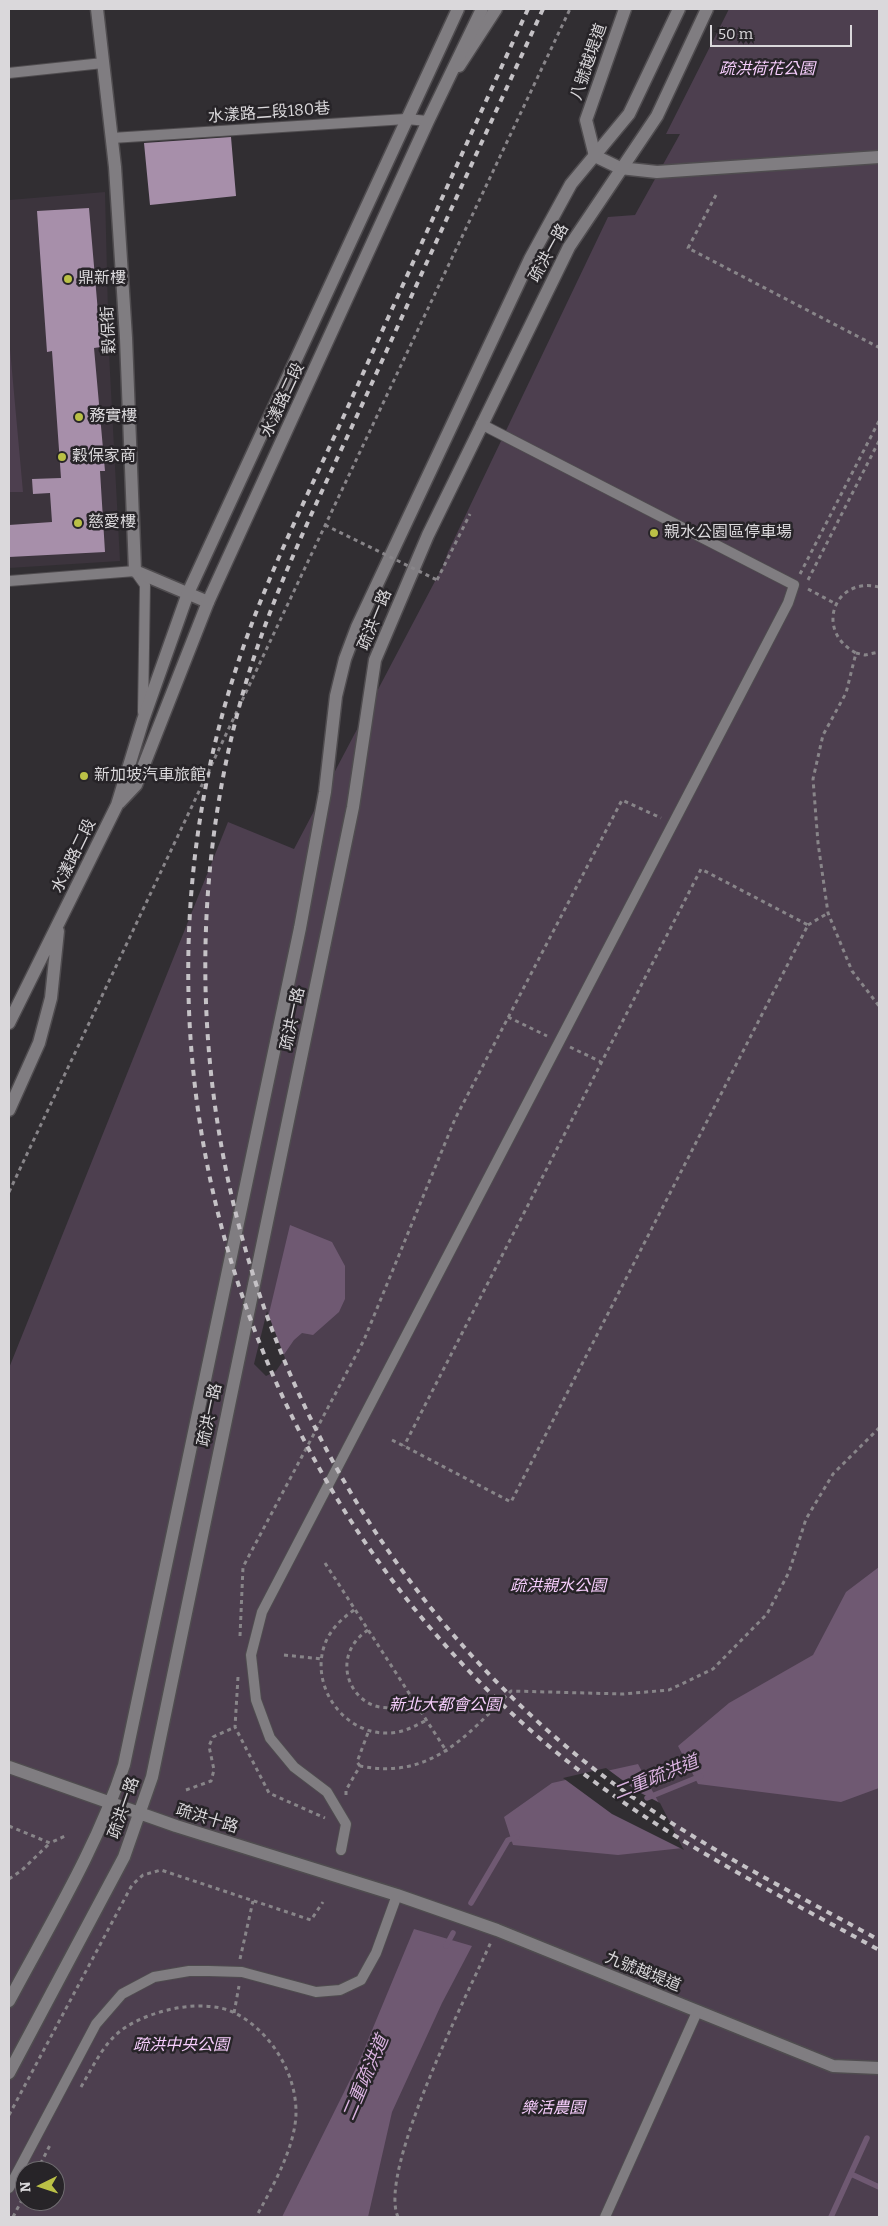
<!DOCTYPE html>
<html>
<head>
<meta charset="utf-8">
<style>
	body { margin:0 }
	#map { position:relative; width:888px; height:2226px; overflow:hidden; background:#312e32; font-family:Bitter,serif }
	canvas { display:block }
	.frame { position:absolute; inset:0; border:10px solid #dad8db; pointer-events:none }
	.north { position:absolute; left:15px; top:2161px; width:50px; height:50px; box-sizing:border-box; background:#272428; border:1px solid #6f6c70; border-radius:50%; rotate:266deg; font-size:14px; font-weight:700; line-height:20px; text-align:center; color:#dad8db }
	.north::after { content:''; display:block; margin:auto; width:18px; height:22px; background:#bac046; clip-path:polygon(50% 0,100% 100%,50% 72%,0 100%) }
	.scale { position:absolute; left:710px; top:25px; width:142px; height:22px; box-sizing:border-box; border:2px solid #dad8db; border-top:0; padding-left:6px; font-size:15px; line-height:18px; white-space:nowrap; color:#dad8db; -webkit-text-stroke:4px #272428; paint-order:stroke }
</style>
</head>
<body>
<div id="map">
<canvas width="888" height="2226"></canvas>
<div class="frame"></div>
<div class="north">N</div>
<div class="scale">50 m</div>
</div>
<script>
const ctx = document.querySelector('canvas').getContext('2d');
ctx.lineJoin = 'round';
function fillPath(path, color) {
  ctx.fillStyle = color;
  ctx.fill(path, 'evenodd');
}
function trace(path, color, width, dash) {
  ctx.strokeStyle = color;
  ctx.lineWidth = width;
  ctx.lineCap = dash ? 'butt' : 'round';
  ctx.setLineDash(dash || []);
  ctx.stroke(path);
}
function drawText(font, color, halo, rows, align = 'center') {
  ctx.font = font + ' Bitter,"Noto Sans TC",serif';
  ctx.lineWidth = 5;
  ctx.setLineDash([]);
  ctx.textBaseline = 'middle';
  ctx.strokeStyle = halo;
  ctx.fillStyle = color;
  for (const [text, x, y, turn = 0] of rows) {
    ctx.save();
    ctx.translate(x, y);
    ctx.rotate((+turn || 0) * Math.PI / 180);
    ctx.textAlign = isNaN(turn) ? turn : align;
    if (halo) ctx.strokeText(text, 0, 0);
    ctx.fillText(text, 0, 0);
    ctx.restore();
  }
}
fillPath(new Path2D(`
	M105,192l4,161 11,208 -111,7v-368z`), '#3c343d');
fillPath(new Path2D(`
	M729,9h150v2208h-870v-849l219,-546 66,27 149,-283 5,-14 160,-335 27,-2 45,-81h-14zM25,2171h30v30h-30z
	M9,338l14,154h-14z`), '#4d3f4f');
fillPath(new Path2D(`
	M290,1225l42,17 13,24v33l-6,13 -26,23 -11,-2 -8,7 -20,29 -17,-5z
	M879,1567v221l-38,14 -143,-18 -20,-38 51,-43 84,-48 33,-63z
	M638,1764l45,84 -65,7 -105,-10 -9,-28 48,-34z
	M414,1929l58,17 -30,57 -50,109 -24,105h-86l76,-153z`), '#6f5972');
fillPath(new Path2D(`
	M267,1311l18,47 -9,13 -10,5 -12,-12z
	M606,1768l31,23 23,12 24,47 -72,-36 -49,-36z`), '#312e32');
trace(new Path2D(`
	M647,1798l54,-22
	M471,1903l37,-63 9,-3
	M446,1946l7,-13
	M851,2174l28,13
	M831,2217l36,-79`), '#6f5972', 5.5);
fillPath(new Path2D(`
	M231,137l5,59 -86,9 -6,-62z
	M89,208l12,139 -7,1 11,123h-5l5,81 -96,5v-32l43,-3 -2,-29 -17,1 -1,-15 29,-1 -9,-127 -5,1 -10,-141z`), '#a78faa');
const lane = new Path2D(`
	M9,73l94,-10
	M112,138l294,-19 22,2
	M9,581l126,-10 10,14 -2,127
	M341,1850l5,-26 -19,-32 -33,-25 -24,-29 -14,-38 -5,-45 11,-43 526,-1009 6,-18 -313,-161
	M9,2188l87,-164 26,-30 32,-17 35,-6h20l33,1 74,20 24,-2 21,-10 15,-27 21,-58
	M605,2217l92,-205`);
const street = new Path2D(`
	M97,9l18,158 11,171 9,233 73,31
	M625,9l-39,111 9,36 25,12 37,4 222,-15
	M459,66l37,-57`);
const secondary = new Path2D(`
	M119,803l17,-18 72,-183 220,-481 54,-112
	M9,1023l108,-218 26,-85 45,-127 270,-584
	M9,1110l30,-67 12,-45 7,-67
	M9,1767l167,59 221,69 100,35 336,136 46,2
	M9,2001c41,-77 88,-153 115,-236l176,-837 25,-136 11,-96 9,-37 12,-32 173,-368 41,-75 58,-70 50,-105
	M9,2073l115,-216 28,-80 201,-970 22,-147 53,-125 141,-288 88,-131 50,-107`);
trace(lane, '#4f4c4f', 12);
trace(street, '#4f4c4f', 15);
trace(secondary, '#4f4c4f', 15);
trace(new Path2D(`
	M716,195l-28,53 190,99 1,-3
	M800,574l79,-153
	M437,580l33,-66
	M808,580l71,-139
	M879,587c-45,-11 -65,44 -23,66l-10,40 -23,42 -10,44 5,64 10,70 24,58 27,35
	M808,589l28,15
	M856,653l9,2 14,-3
	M808,925l20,-12
	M508,1017l39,19
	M570,1047l31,15
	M9,1192l561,-1183
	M392,1440l12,6 107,56 297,-577 -107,-56 -297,577
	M325,1563l122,189
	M354,1610c-10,7 -19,15 -26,27 -24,46 18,105 70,95 10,-2 19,-7 29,-12
	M368,1630c-49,33 -4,102 45,69
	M240,1636l3,-69 121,-227 91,-221 167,-319 39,18
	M284,1655l38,4
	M238,1677l-3,50 34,66 56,25
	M360,1766l-3,-4 12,-32
	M186,1790l25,-9 3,-11 -5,-24 4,-9 22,-10
	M346,1795v-5l14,-24c70,14 106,-29 151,-75l112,3 46,-4 44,-21 54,-55 22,-42 17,-53 27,-45 46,-46
	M9,1826l41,17 15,-7
	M9,1879l13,-9 28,-27
	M240,1959l13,-58
	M234,2013l5,-27
	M81,2087c13,-22 24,-47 45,-60 28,-18 79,-29 109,-14 35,18 61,59 61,99 0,34 -24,76 -40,105
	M9,2115l123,-230 11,-10 18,-5 150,50 12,-18
	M37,2171l14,-28
	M13,2217l12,-23
	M398,2217c-21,-46 71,-226 93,-275`), '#888589', 3, [4, 4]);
trace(lane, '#807d81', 10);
trace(street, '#807d81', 12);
trace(secondary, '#807d81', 12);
trace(new Path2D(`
	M528,9c-61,133 -121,267 -181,400 -40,88 -84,174 -113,266 -121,380 4,801 303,1061 102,89 224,149 342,214
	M543,9c-59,128 -118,257 -176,385 -43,94 -90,187 -120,285 -115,385 13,811 321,1069 94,79 204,133 311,192`), '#c5c2c6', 4, [6, 6]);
trace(new Path2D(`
	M325,525l112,55`), '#888589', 3, [4, 4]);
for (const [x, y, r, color] of [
	[68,279,5,"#bac046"],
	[79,417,5,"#bac046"],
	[62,457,5,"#bac046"],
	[78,523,5,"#bac046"],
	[654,533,5,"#bac046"],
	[84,776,5,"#bac046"]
]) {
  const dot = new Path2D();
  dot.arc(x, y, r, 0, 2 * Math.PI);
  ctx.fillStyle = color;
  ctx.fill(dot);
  trace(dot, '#272428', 2);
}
drawText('16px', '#dad8db', '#272428', [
	["八號越堤道",589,62,-71],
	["水漾路二段180巷",269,113,-4],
	["疏洪一路",549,253,-61],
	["穀保街",109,330,-93],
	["水漾路二段",283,400,-65],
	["疏洪一路",375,620,-68],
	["水漾路二段",74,856,-64],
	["疏洪一路",293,1019,-78],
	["疏洪一路",210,1415,-78],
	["疏洪一路",124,1808,-71],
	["疏洪十路",207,1819,17],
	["九號越堤道",643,1972,22]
]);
drawText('italic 16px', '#f6cdfc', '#272428', [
	["疏洪荷花公園",767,70],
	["疏洪親水公園",558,1587],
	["新北大都會公園",445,1706],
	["疏洪中央公園",181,2046],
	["樂活農園",553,2109]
]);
drawText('16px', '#dad8db', '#272428', [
	["鼎新樓",78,279],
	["務實樓",89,417],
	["穀保家商",72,457],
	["慈愛樓",88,523],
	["親水公園區停車場",664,533],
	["新加坡汽車旅館",94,776]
], 'left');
drawText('italic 18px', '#dab2e0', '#272428', [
	["二重疏洪道",656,1778,-22],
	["二重疏洪道",366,2078,-67]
]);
</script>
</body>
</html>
